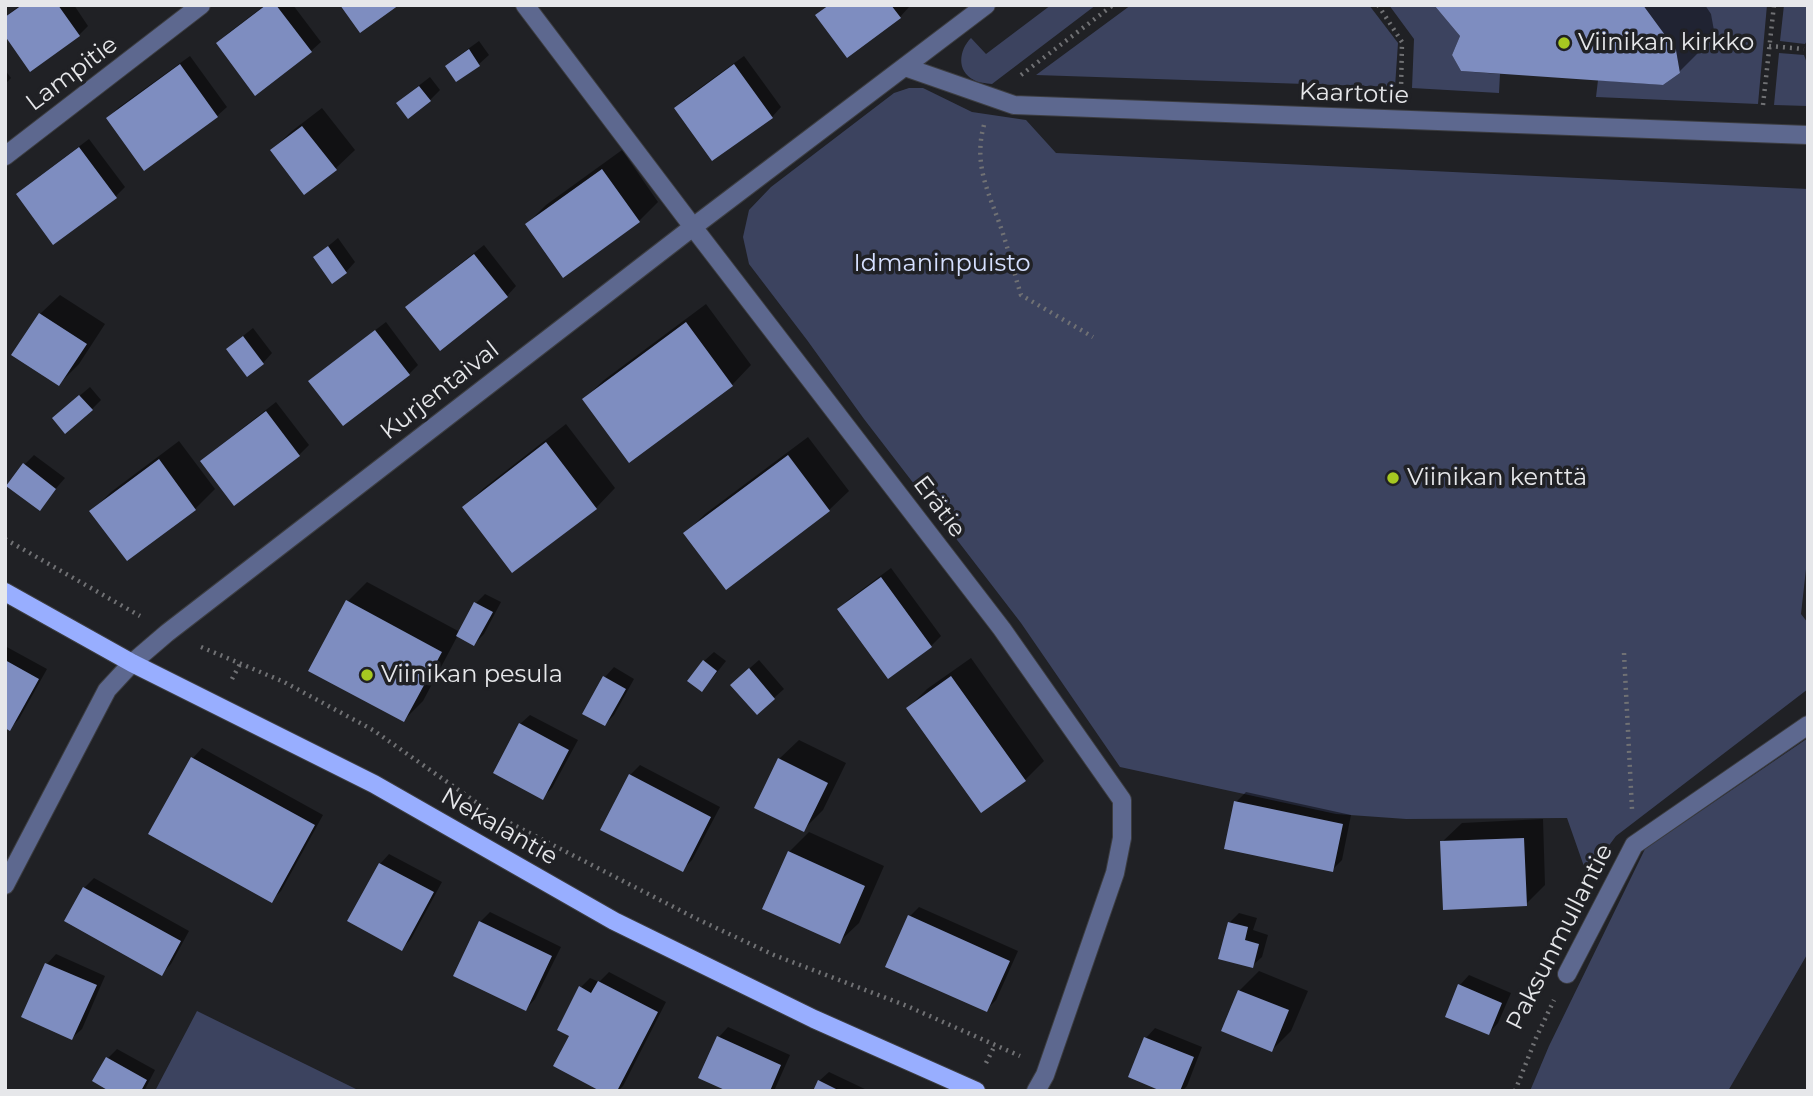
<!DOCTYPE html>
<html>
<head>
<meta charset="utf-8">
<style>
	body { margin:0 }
	#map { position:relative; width:1813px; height:1096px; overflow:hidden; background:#202125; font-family:Montserrat,sans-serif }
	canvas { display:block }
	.frame { position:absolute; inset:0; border:7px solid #e6e7ea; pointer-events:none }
</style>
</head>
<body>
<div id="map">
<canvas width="1813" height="1096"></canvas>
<div class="frame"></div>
</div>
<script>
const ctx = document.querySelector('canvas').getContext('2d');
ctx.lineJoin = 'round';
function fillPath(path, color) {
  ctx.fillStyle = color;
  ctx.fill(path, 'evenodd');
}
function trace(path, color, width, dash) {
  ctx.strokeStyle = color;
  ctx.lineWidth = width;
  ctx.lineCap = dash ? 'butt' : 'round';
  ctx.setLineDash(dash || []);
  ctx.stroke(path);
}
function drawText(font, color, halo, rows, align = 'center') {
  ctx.font = font + ' Montserrat,sans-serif';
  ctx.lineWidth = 7;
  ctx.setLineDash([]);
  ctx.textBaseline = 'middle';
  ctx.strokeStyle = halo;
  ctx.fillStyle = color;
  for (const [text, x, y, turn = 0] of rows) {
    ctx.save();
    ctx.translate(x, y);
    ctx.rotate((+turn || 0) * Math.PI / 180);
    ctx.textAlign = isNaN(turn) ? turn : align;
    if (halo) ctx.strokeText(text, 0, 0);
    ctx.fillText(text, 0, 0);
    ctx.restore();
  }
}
fillPath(new Path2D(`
	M1051,5h45l-104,79c-6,-1 -14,-1 -18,-4 -18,-9 -15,-30 -3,-42l15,16z
	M1131,5h238l29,38 -3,44 -359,-12z
	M1389,5h45l26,31 -8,19 9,16 39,3 -1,19 -87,-5 2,-49z
	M1643,5h124l-9,99 -162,-7 2,-17 65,5 17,-12 -4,-23z
	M1784,5h24v34l-3,5 -25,-3z
	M1779,53l25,2 4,11v40l-34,-1z
	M909,88h14l49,24 54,8 30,33 752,36v362l-7,63 7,9v66l-192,147 -29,39 -20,-57 -161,1 -70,-5 -216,-47 -99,-144 -157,-204 -57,-79 -58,-76 -6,-27 6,-27 22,-23 123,-94z
	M1808,738v215l-80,138h-198l19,-45 96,-197z
	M197,1011l163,80h-205z`), '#3c435f');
fillPath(new Path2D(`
	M20,5h54l14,21 -9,9 -74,-18z
	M265,5h28l28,37 -10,9 -93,-7 9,-10z
	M828,5h79l2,2 -9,10 -82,-2z
	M1437,5h268l6,9 4,22 -36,36 -217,-36z
	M479,41l10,14 -10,9 -23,16 -9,-14 10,-9z
	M190,56l37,51 -10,9 -109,2 10,-10z
	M744,56l37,51 -9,10 -96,-9 10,-10z
	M5,70l6,8 -6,6z
	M430,77l10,13 -10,10 -22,16 -10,-13 10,-9z
	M322,108l33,42 -20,19 -63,-19 20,-19z
	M89,139l36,48 -9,9 -98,-2 10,-9z
	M622,150l36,52 -19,19 -112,3 19,-19z
	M338,238l17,24 -9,10 -31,-15z
	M484,245l32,41 -9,10 -67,53 -23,-51z
	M60,295l45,29 -26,40 -20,20 -19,-70z
	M706,304l45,61 -19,20 -148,14 20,-19z
	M386,322l32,43 -9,9 -99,7 10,-9z
	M253,328l19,25 -9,10 -25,-23z
	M90,387l11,13 -9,9h-28z
	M276,402l33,43 -10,10 -64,49 -33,-43 10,-9z
	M566,424l49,64 -19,20 -132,-1 20,-19z
	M808,437l41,54 -20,19 -143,23 19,-19z
	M179,441l36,48 -20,20 -67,50 -36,-48 19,-19z
	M34,455l31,23 -26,30 -15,-43z
	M891,568l50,68 -10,10 -92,-37 9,-9z
	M367,582l93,50 16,-29 9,-9 16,8 -17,32 -10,10 -16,-9 -35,66 -19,19 -56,-119z
	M5,646l42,23 -28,50 -10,10 -4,-3z
	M714,652l12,9 -15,19 -9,9 2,-28z
	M971,658l73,103 -19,19 -117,-72 19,-19z
	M759,660l25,29 -27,24 -15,-38z
	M614,667l20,12 -20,36 -9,9 -20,-11 20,-36z
	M530,715l48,25 -26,48 -9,9 -23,-73z
	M799,740l47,23 -23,47 -20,20 -24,-71z
	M202,748l121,67 -42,76 -10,10 -120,-67 42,-76z
	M640,765l80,42 -28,53 -10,10 -52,-95z
	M1246,792l105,23 -9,45 -10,10 -96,-68z
	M1543,819l2,66 -19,19 -84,-62 20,-19z
	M809,832l75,34 -25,57 -20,19 -50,-90z
	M389,854l53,28 -31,57 -9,10 -22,-85z
	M94,878l95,53 -18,33 -9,9 -78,-85z
	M919,907l99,44 -22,49 -10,10 -76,-94z
	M490,912l71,35 -26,52 -9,10 -46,-87z
	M1239,913l18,5 -4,12 15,5 -6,22 -10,9 -23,-43z
	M56,954l49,22 -23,53 -10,9 -49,-21 24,-53z
	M1259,971l49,20 -17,40 -19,19 -33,-59z
	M609,972l57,30 -43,84 -5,5h-15l-22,-104 9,-9 9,4z
	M1469,975l42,18 -13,30 -9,10 -42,-17 13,-31z
	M728,1027l62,28 -16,36h-43l-12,-54z
	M1155,1028l47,19 -15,39 -5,5h-16l-20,-53z
	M117,1049l38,21 -11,21h-32l-5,-32z
	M829,1072l40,19h-54l4,-10z`), '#0007');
fillPath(new Path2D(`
	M22,5h36l22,31 -50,36 -25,-36v-19z
	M266,5h10l36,47 -57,44 -39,-53z
	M340,5h59l-39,28z
	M829,5h62l10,13 -54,40 -32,-43z
	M1434,5h209l33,45 4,23 -17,12 -202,-14 -9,-16 8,-19z
	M469,49l11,17 -24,16 -11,-16z
	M180,64l38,53 -74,54 -38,-53z
	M734,64l39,54 -61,43 -38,-53z
	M419,86l12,15 -23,18 -12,-16z
	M302,126l35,44 -33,25 -34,-45z
	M79,147l38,51 -64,47 -37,-51z
	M602,169l38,53 -77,56 -38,-54z
	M328,246l19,27 -15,11 -19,-27z
	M474,254l34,43 -68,54 -35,-44z
	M39,313l48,31 -28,42 -48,-31z
	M686,322l47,64 -104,77 -47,-64z
	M375,330l35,45 -67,51 -35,-45z
	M243,336l21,28 -17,13 -21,-28z
	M79,395l14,15 -28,24 -13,-16z
	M266,411l34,45 -66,50 -34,-45z
	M546,442l51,67 -85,64 -50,-66z
	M788,455l42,56 -104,79 -43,-57z
	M159,459l37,51 -69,51 -38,-50z
	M23,463l33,26 -16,22 -34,-25z
	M881,577l51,70 -44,32 -51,-70z
	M346,600l96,52 -38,70 -96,-51z
	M474,602l19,10 -19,34 -18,-10z
	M5,660l34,19 -29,52 -5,-3z
	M703,660l14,11 -15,21 -15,-11z
	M749,668l26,31 -18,16 -27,-30z
	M603,676l23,13 -21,37 -23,-12z
	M951,676l75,105 -45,32 -75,-105z
	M519,723l50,27 -26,50 -50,-27z
	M191,757l124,68 -43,78 -124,-69z
	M778,758l50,25 -24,49 -50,-24z
	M629,774l82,43 -28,55 -83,-42z
	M1234,801l109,23 -10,48 -109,-23z
	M1524,838l3,68 -84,4 -3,-69z
	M788,851l77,35 -25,58 -78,-35z
	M379,863l55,29 -32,59 -55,-30z
	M83,887l98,54 -19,35 -98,-55z
	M908,915l102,46 -23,51 -102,-45z
	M479,921l73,35 -26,55 -73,-35z
	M1228,922l20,5 -3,13 14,4 -6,24 -35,-9z
	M45,963l52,22 -25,55 -51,-23z
	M598,981l60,31 -41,79h-17l-47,-25 16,-30 -12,-6 22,-44 12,7z
	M1458,984l44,19 -13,32 -44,-18z
	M1238,990l51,20 -17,42 -51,-21z
	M717,1036l64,29 -11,26h-43l-29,-13z
	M1144,1037l50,20 -14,34h-19l-33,-14z
	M106,1057l41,23 -6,11h-32l-17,-10z
	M818,1080l22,11h-27z`), '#7e8dc0');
const minor = new Path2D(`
	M525,5l168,222 309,402 120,171v38l-7,35 -70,202 -9,16
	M905,67l109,38 794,30
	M5,156l196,-151
	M5,885l102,-195 25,-27 35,-30 526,-406 293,-222
	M1567,974l67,-129 174,-120`);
const major = new Path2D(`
	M5,592l127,71 242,121 240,137 200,98 162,72`);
trace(minor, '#3c3d41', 20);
trace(major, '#3c3d41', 20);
trace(new Path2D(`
	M1378,5l24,37 -1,48
	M1769,46l35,3
	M1021,75l92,-70
	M1763,105l11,-100
	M984,125c-12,43 8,73 20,112 6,19 11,39 17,58l72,42
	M5,539l135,77
	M201,647l83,35 89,48 117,82
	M1624,653l8,156
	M232,679l8,-15
	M510,823l187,96 77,36 133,51 113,50
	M986,1063l9,-18
	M1515,1091l21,-53 18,-38`), '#707174', 4.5, [2, 5]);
trace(minor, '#5d688f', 18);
trace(major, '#98aeff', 18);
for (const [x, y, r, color] of [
	[1564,43,7,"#a6c821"],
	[1393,478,7,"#a6c821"],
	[367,675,7,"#a6c821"]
]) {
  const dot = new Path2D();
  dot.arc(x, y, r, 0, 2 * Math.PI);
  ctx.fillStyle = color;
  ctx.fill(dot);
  trace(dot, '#202125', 2.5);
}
drawText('24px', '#e6e7ea', '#202125', [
	["Viinikan kirkko",1578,43],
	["Viinikan kenttä",1407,478],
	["Viinikan pesula",381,675]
], 'left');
drawText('24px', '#e6e7ea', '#202125', [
	["Lampitie",72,74,-37],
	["Kaartotie",1354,94,2],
	["Kurjentaival",440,391,-38],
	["Erätie",939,507,53],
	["Nekalantie",499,827,30],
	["Paksunmullantie",1560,937,-63]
]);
drawText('24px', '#d6e0ff', '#202125', [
	["Idmaninpuisto",942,264]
]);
</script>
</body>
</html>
